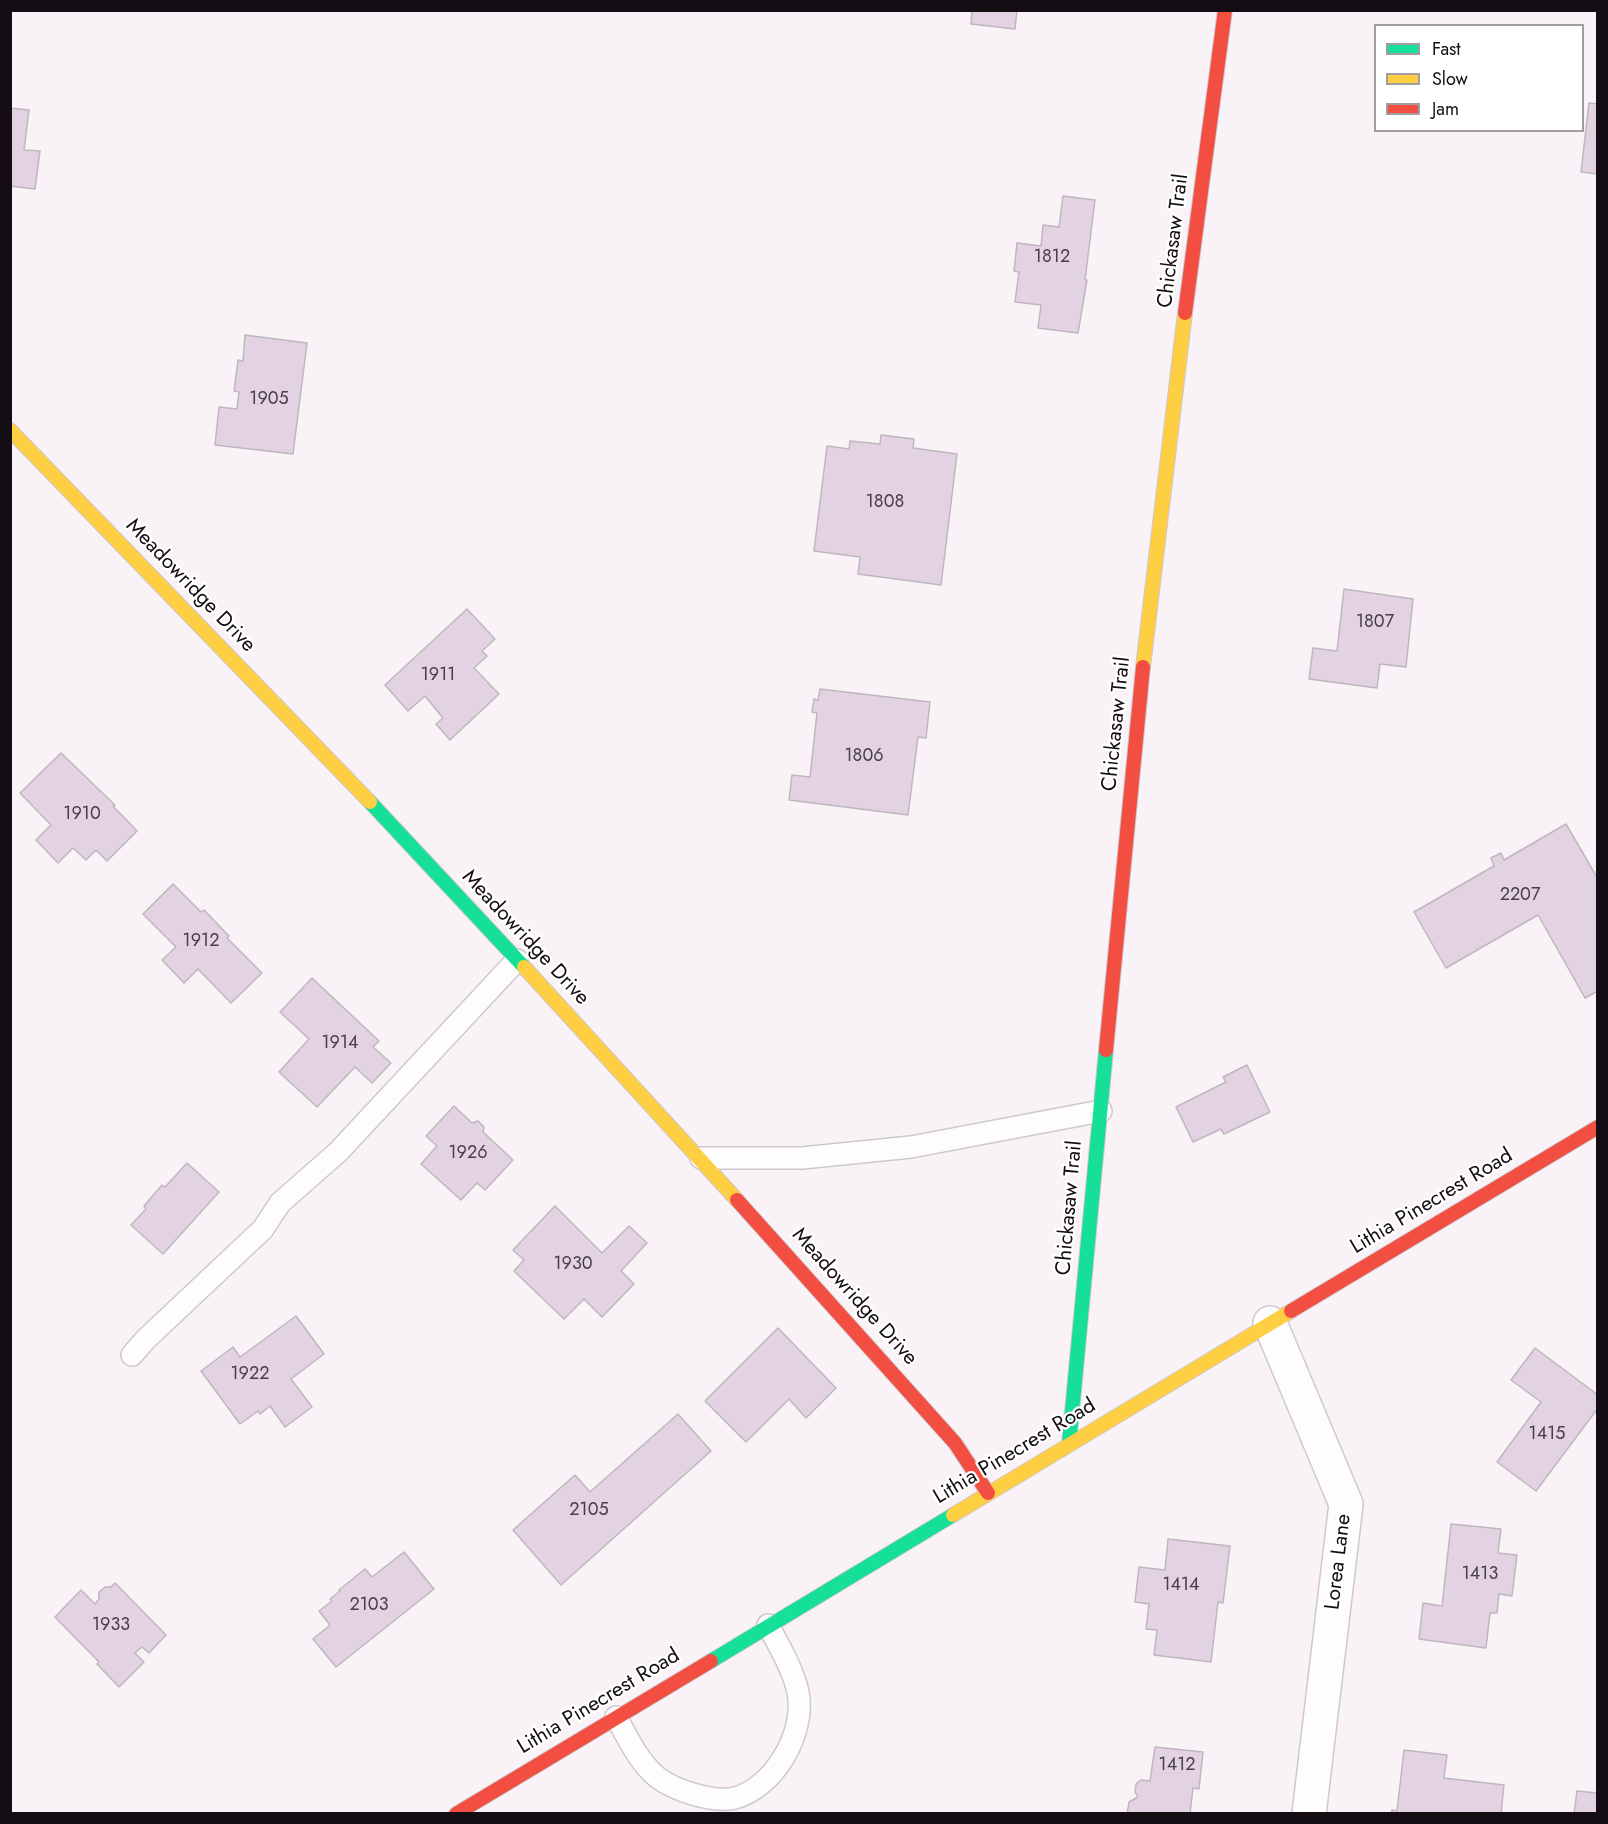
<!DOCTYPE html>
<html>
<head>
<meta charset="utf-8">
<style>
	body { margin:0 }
	#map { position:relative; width:1608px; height:1824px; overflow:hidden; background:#f9f3f8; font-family:Jost,sans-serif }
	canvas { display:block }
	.frame { position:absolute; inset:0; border:12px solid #140d13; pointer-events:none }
	.legend { position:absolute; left:1374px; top:24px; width:210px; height:108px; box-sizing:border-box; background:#fff; border:2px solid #a19ea1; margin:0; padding:8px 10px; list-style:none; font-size:18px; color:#140d13 }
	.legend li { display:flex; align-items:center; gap:12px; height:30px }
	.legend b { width:30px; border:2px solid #a19ea1 }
</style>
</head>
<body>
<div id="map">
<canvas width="1608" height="1824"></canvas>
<div class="frame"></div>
<ul class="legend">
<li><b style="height:8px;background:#16e098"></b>Fast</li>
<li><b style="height:8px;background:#ffcf43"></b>Slow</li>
<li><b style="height:8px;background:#f24e42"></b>Jam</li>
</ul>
</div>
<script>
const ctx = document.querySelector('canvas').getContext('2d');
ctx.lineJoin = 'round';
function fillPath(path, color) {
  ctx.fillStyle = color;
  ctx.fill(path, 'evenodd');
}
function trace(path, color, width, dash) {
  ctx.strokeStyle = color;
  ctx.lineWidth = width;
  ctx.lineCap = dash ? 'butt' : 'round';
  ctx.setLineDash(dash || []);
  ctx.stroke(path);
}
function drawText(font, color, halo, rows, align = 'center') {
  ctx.font = font + ' Jost,sans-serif';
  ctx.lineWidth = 4.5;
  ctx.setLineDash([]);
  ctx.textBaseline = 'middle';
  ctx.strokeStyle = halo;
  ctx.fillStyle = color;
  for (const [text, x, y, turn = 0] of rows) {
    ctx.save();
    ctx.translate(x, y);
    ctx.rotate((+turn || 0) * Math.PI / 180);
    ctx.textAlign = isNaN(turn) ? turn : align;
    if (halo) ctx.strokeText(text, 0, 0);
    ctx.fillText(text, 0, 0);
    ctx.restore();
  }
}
const building = new Path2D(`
	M972,10h45l-2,19 -44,-5z
	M1589,103l9,1v70l-17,-2z
	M10,108l19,2 -5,40 16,1 -5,38 -25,-3z
	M1063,196l32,4 -10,80h2l-9,53 -40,-5 3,-23 -26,-3 4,-30 -5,-1 3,-28 24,3 2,-21 16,2z
	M245,335l62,8 -14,111 -78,-9 4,-38 18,2 2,-17 -5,-1 4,-31 5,1z
	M881,435l33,4 -1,9 44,6 -16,131 -83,-11 2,-17 -46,-6 13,-105 22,3 1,-8 30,3z
	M1344,589l69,10 -7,68 -26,-3 -3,24 -68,-9 4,-31 24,3z
	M467,609l28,30 -13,12 5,5 -13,12 25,26 -49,46 -14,-16 7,-6 -18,-22 -17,15 -23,-26z
	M820,689l110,13 -4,36 -8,-1 -10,78 -119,-15 3,-25 18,2 7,-64 -5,-1 2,-13 4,1z
	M61,753l54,52 -2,1 24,25 -30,30 -11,-11 -10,10 -13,-12 -15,15 -22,-23 15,-15 -31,-32z
	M1566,824l32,55v112l-13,7 -47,-83 -92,53 -32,-56 80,-46 -3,-8 10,-5 3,7z
	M173,884l28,28 3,-2 25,26 -2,2 35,35 -31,30 -33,-34 -14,14 -22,-23 14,-13 -33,-33z
	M312,978l67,63 -6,6 18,16 -19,20 -17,-16 -38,40 -38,-35 30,-33 -29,-27z
	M1247,1065l23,47 -46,22 -3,-5 -28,13 -17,-35 50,-25 -3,-5z
	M454,1106l18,17 6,-2 6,6 -1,5 30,28 -28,30 -8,-7 -16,17 -40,-36 16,-18 -11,-10z
	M187,1163l32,29 -56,62 -32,-29 15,-16 -2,-3 18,-21 3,2z
	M555,1206l47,47 27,-27 18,17 -26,28 13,13 -32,33 -18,-18 -20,20 -50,-48 10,-11 -11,-10z
	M296,1316l28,38 -33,25 21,28 -27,20 -15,-21 -10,8 -2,-3 -18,13 -39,-53 32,-24 7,10z
	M778,1328l58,60 -30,30 -17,-19 -43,43 -41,-41z
	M1535,1348l63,47v13l-62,83 -39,-29 44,-60 -30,-22z
	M678,1414l33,37 -150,134 -48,-55 62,-55 15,17z
	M1451,1524l50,5 -3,24 19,2 -5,41 -13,-2 -2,19h-7l-4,35 -67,-9 4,-36 19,3z
	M1168,1539l62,7 -7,57 -5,-1 -7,60 -57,-7 3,-25 -11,-1 3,-25 -14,-2 4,-35 26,3z
	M404,1552l30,37 -98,78 -23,-28 17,-14 -11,-14 13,-10 -2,-2 10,-8 -1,-1 26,-21 7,8z
	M115,1583l51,52 -17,18 -7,-6 -7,6 9,9 -25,25 -22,-23 2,-2 -44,-45 26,-27 14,14 4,-5v-7l6,-5h6z
	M1155,1747l48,5 -4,37 -6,-1 -3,26h-63l2,-12 9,-5 -3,-5 1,-8 5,-4 9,1z
	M1404,1750l43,5 -3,23 60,7 -3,29h-109v-4l5,1z
	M1577,1791l21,2v21h-24z`);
fillPath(building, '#e3d2e1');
trace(building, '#beb7bd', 1.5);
const lane = new Path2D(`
	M701,1158h101l109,-11 190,-36
	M132,1355l14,-16 117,-110 17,-26 58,-51 179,-192
	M616,1717c12,21 22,44 41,60 18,14 57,26 78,21 40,-11 71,-66 63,-106 -5,-23 -19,-46 -30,-67`);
const street = new Path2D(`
	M1270,1323l76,181 -37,310`);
const fast = new Path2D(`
	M370,802l154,165
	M1069,1444l37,-394
	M711,1661l242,-146`);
const slow = new Path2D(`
	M10,430l360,372
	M1143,667l42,-354
	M524,967l213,233
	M953,1515l338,-204`);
const jam = new Path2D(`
	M1185,313l40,-303
	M1106,1050l37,-383
	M737,1200l218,243 33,50
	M1291,1311l307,-184
	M456,1814l255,-153`);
trace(lane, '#cfc8cd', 24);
trace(street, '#cfc8cd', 36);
trace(fast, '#cfc8cd', 16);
trace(slow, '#cfc8cd', 16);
trace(jam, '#cfc8cd', 16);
trace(lane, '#fefdfe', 21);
trace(street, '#fefdfe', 33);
trace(fast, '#16e098', 14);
trace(slow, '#ffcf43', 14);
trace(jam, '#f24e42', 14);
drawText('18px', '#483e46', null, [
	["1812",1052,258],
	["1905",269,400],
	["1808",885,503],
	["1807",1375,623],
	["1911",438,676],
	["1806",864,757],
	["1910",82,815],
	["2207",1520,896],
	["1912",201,942],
	["1914",340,1044],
	["1926",468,1154],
	["1930",573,1265],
	["1922",250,1375],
	["1415",1547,1435],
	["2105",589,1511],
	["1413",1480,1575],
	["1414",1181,1586],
	["2103",369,1606],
	["1933",111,1626],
	["1412",1177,1766]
]);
drawText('21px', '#140d13', '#fff', [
	["Chickasaw Trail",1174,241,-83],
	["Meadowridge Drive",190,586,46],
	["Chickasaw Trail",1117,724,-84],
	["Meadowridge Drive",525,938,47],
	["Lithia Pinecrest Road",1432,1202,-31],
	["Chickasaw Trail",1070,1208,-85],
	["Meadowridge Drive",854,1297,48],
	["Lithia Pinecrest Road",1015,1452,-31],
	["Lorea Lane",1339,1562,-83],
	["Lithia Pinecrest Road",599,1702,-31]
]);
</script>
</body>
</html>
